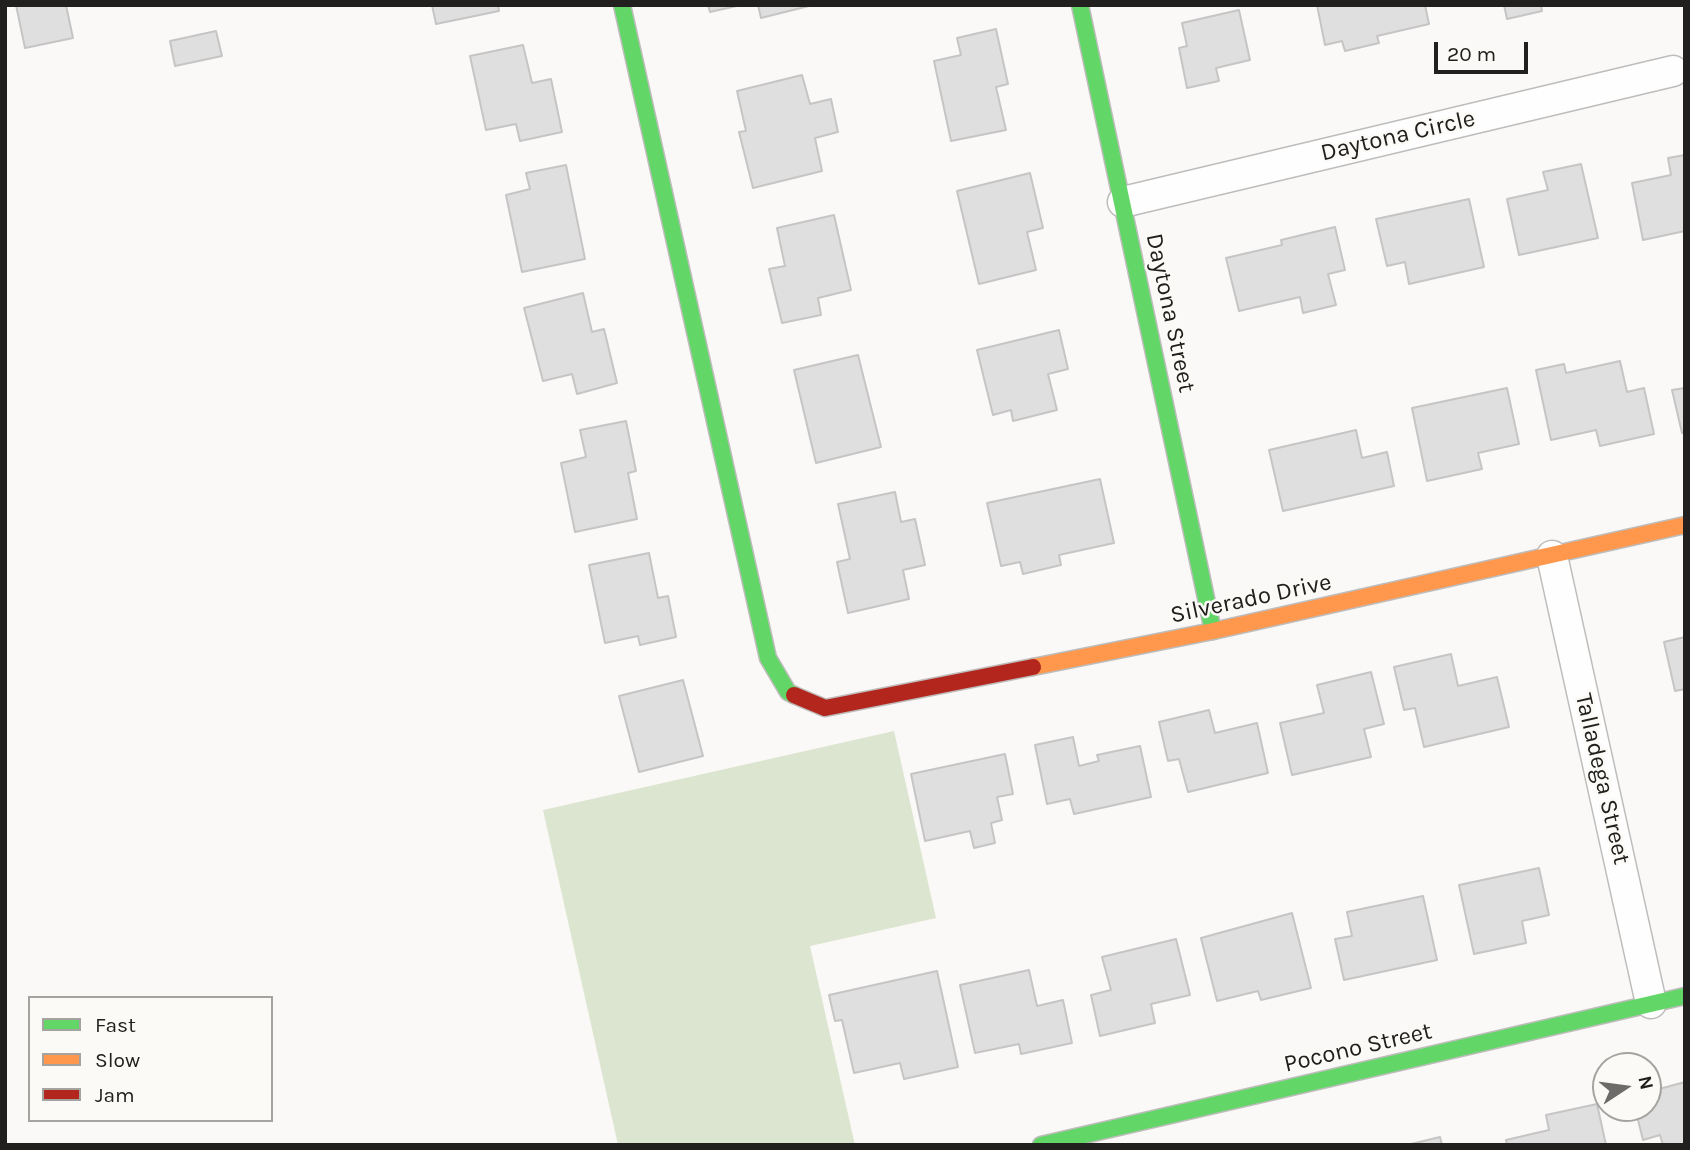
<!DOCTYPE html>
<html>
<head>
<meta charset="utf-8">
<style>
	body { margin:0 }
	#map { position:relative; width:1690px; height:1150px; overflow:hidden; background:#fbf9f7; font-family:Karla,sans-serif }
	canvas { display:block }
	.frame { position:absolute; inset:0; border:7px solid #21201e; pointer-events:none }
	.legend { position:absolute; left:28px; top:996px; width:245px; height:126px; box-sizing:border-box; background:#fcfaf6; border:2px solid #a4a3a0; margin:0; padding:9px 12px; list-style:none; font-size:21px; color:#21201e }
	.legend li { display:flex; align-items:center; gap:14px; height:35px }
	.legend b { width:35px; border:2px solid #a4a3a0 }
	.north { position:absolute; left:1592px; top:1052px; width:70px; height:70px; box-sizing:border-box; background:#fcfaf6; border:2px solid #a4a3a0; border-radius:50%; rotate:77deg; font-size:19px; font-weight:700; line-height:28px; text-align:center; color:#21201e }
	.north::after { content:''; display:block; margin:auto; width:24px; height:32px; background:#6d6c6a; clip-path:polygon(50% 0,100% 100%,50% 72%,0 100%) }
	.scale { position:absolute; left:1434px; top:42px; width:94px; height:32px; box-sizing:border-box; border:4px solid #21201e; border-top:0; padding-left:9px; font-size:21px; line-height:24px; white-space:nowrap; color:#21201e; -webkit-text-stroke:5px #fcfaf6; paint-order:stroke }
</style>
</head>
<body>
<div id="map">
<canvas width="1690" height="1150"></canvas>
<div class="frame"></div>
<ul class="legend">
<li><b style="height:9px;background:#63d668"></b>Fast</li>
<li><b style="height:9px;background:#ff974d"></b>Slow</li>
<li><b style="height:9px;background:#b3261e"></b>Jam</li>
</ul>
<div class="north">N</div>
<div class="scale">20 m</div>
</div>
<script>
const ctx = document.querySelector('canvas').getContext('2d');
ctx.lineJoin = 'round';
function fillPath(path, color) {
  ctx.fillStyle = color;
  ctx.fill(path, 'evenodd');
}
function trace(path, color, width, dash) {
  ctx.strokeStyle = color;
  ctx.lineWidth = width;
  ctx.lineCap = dash ? 'butt' : 'round';
  ctx.setLineDash(dash || []);
  ctx.stroke(path);
}
function drawText(font, color, halo, rows, align = 'center') {
  ctx.font = font + ' Karla,sans-serif';
  ctx.lineWidth = 5;
  ctx.setLineDash([]);
  ctx.textBaseline = 'middle';
  ctx.strokeStyle = halo;
  ctx.fillStyle = color;
  for (const [text, x, y, turn = 0] of rows) {
    ctx.save();
    ctx.translate(x, y);
    ctx.rotate((+turn || 0) * Math.PI / 180);
    ctx.textAlign = isNaN(turn) ? turn : align;
    if (halo) ctx.strokeText(text, 0, 0);
    ctx.fillText(text, 0, 0);
    ctx.restore();
  }
}
fillPath(new Path2D(`
	M894,731l42,187 -126,28 45,199h-237l-75,-335z`), '#dce5d0');
const building = new Path2D(`
	M16,5h50l7,33 -48,10z
	M432,5h66l1,6 -63,13z
	M708,5h33l-31,7z
	M758,5h51v1l-48,12z
	M1317,5h108l4,19 -52,12 2,7 -34,8 -3,-10 -17,4z
	M1504,5h37l1,6 -35,8z
	M1239,10l11,50 -34,8 3,13 -32,7 -8,-40 8,-2 -5,-23z
	M996,29l12,55 -12,3 10,43 -55,11 -17,-80 27,-6 -4,-17z
	M216,31l6,25 -47,10 -5,-25z
	M523,45l9,38 19,-4 11,53 -42,9 -4,-17 -30,6 -16,-74z
	M802,75l8,29 21,-5 7,33 -23,6 7,33 -69,17 -14,-56 7,-1 -9,-40z
	M1685,155v76l-42,9 -11,-57 39,-8 -3,-17z
	M1581,164l17,74 -79,17 -12,-56 41,-9 -5,-18z
	M566,165l19,94 -63,13 -16,-77 24,-6 -4,-16z
	M1030,173l13,55 -16,4 9,38 -57,14 -22,-93z
	M1469,199l15,68 -75,17 -4,-22 -18,4 -11,-47z
	M834,215l17,75 -33,8 3,17 -39,8 -13,-54 16,-3 -8,-38z
	M1335,227l10,43 -17,4 8,31 -33,8 -3,-16 -61,14 -13,-53 56,-13 -1,-5z
	M583,293l9,39 12,-3 13,54 -40,11 -5,-20 -29,7 -19,-73z
	M1059,330l9,39 -20,5 9,36 -44,11 -2,-11 -18,5 -16,-65z
	M858,355l23,92 -65,16 -22,-93z
	M1620,361l7,31 17,-4 10,46 -54,12 -4,-16 -45,10 -15,-70 28,-6 2,9z
	M1507,388l12,56 -41,9 4,16 -55,12 -15,-73z
	M1685,388v45h-3l-10,-43z
	M626,421l10,50 -8,2 9,46 -62,13 -14,-69 25,-6 -6,-27z
	M1356,430l6,28 25,-6 7,34 -111,25 -14,-61z
	M1100,479l14,64 -55,12 2,10 -38,9 -3,-12 -19,4 -14,-63z
	M895,492l6,30 14,-3 10,46 -22,5 6,29 -61,14 -11,-51 13,-3 -12,-55z
	M649,553l9,45 10,-2 8,41 -36,8 -2,-9 -33,7 -16,-78z
	M1685,637v52l-10,2 -11,-49z
	M1451,654l7,32 39,-9 12,50 -85,20 -9,-39 -11,2 -10,-43z
	M1371,672l13,52 -20,5 7,28 -79,18 -12,-52 44,-10 -7,-28z
	M683,680l20,76 -64,16 -20,-76z
	M1209,710l6,23 42,-10 11,50 -80,19 -9,-33 -11,2 -9,-39z
	M1073,737l6,29 20,-5 -2,-6 43,-9 11,51 -77,17 -4,-15 -23,5 -12,-59z
	M1005,754l8,40 -16,3 5,23 -11,3 4,20 -21,5 -4,-17 -45,10 -14,-67z
	M1539,868l10,47 -27,6 4,22 -52,11 -15,-69z
	M1423,896l14,64 -93,20 -9,-41 17,-3 -5,-24z
	M1292,913l19,75 -50,12 -3,-9 -41,10 -16,-63z
	M1176,939l14,56 -39,9 4,19 -55,13 -9,-41 20,-5 -9,-33z
	M1029,970l8,36 26,-6 9,43 -51,11 -2,-10 -44,9 -15,-68z
	M937,971l21,96 -54,12 -4,-16 -46,10 -12,-53 -7,1 -6,-26z
	M1685,1082v63h-22l-3,-10 -17,5 -8,-32h13v-16z
	M1597,1104l9,41h-99l-1,-5 43,-10 -3,-15z
	M1440,1137l2,8h-35z`);
fillPath(building, '#e0dfdf');
trace(building, '#c6c5c5', 2);
const street = new Path2D(`
	M1123,202l550,-131
	M1552,556l99,447`);
const fast = new Path2D(`
	M622,5l146,653 20,34 6,3
	M1080,5l133,626
	M1041,1145l644,-149`);
const slow = new Path2D(`
	M1033,667l180,-36 472,-106`);
const jam = new Path2D(`
	M794,695l31,13 208,-41`);
trace(street, '#bebdbc', 33);
trace(fast, '#bebdbc', 19);
trace(slow, '#bebdbc', 19);
trace(jam, '#bebdbc', 19);
trace(street, '#fefefe', 30);
trace(fast, '#63d668', 16);
trace(slow, '#ff974d', 16);
trace(jam, '#b3261e', 16);
drawText('24px', '#21201e', '#fcfaf6', [
	["Daytona Circle",1398,136,-13],
	["Daytona Street",1170,313,78],
	["Silverado Drive",1251,599,-12],
	["Talladega Street",1602,779,77],
	["Pocono Street",1358,1048,-13]
]);
</script>
</body>
</html>
